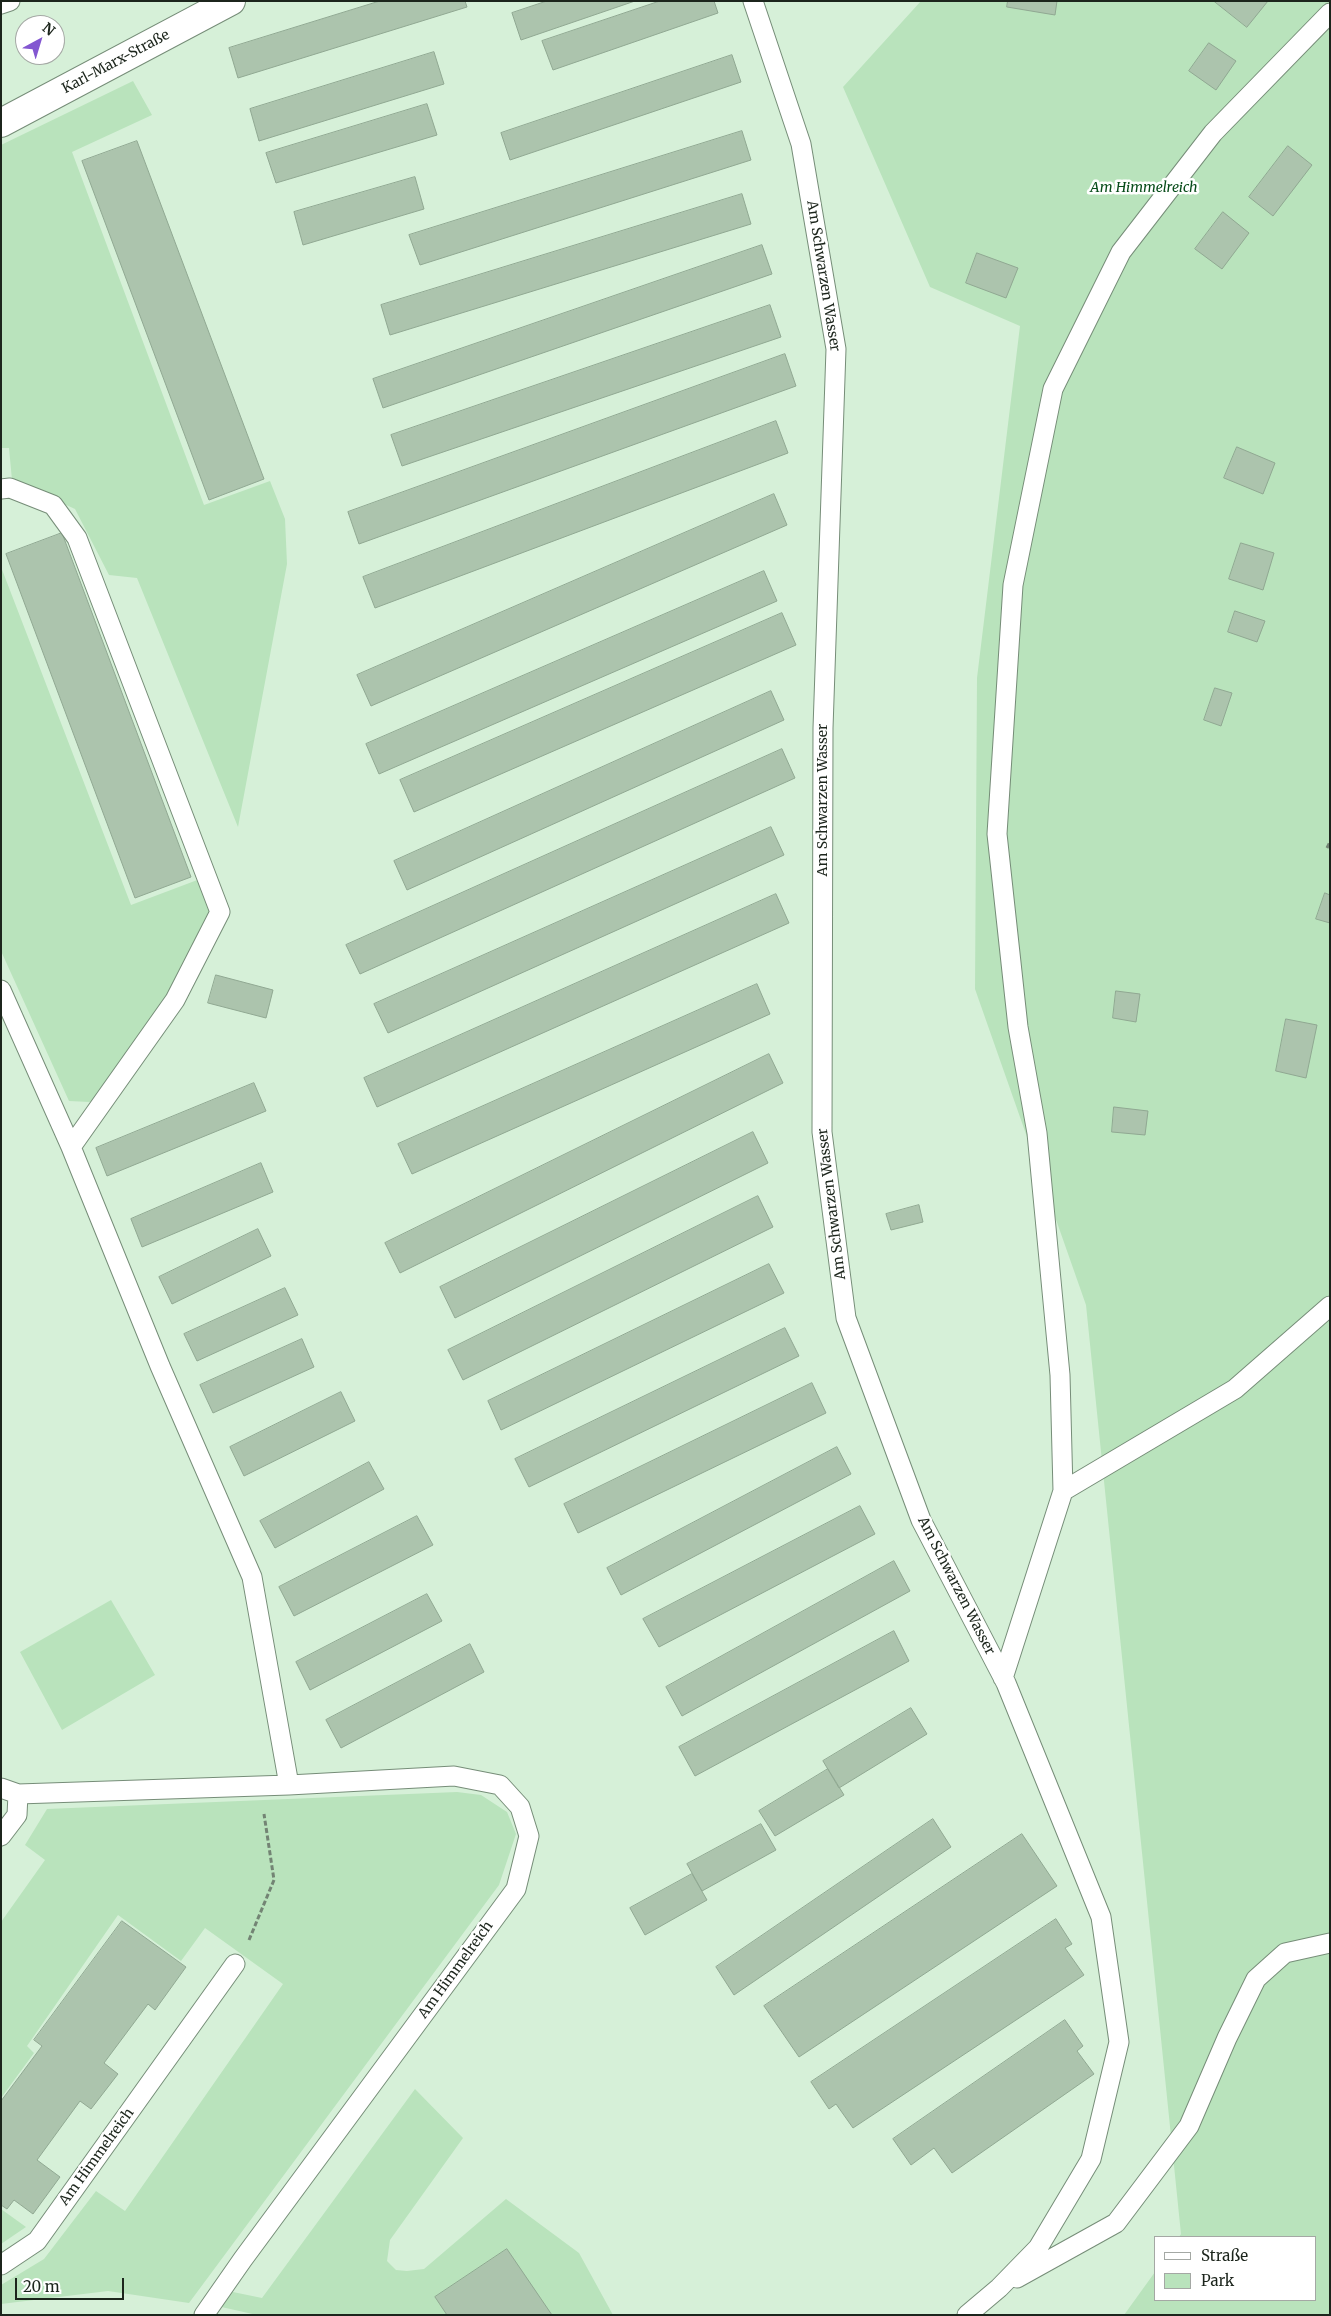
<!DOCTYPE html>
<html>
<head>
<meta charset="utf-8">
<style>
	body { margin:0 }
	#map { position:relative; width:1331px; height:2316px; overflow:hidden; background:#d6f0d8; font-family:Merriweather,serif }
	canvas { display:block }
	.frame { position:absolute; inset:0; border:2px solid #1c251c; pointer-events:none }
	.legend { position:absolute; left:1154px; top:2236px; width:162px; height:65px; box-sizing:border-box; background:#fff; border:1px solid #a4a8a4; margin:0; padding:6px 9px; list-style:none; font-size:15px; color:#1c251c }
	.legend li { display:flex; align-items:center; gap:10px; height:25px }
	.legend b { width:25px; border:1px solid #a4a8a4 }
	.north { position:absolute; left:15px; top:15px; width:50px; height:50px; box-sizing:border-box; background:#fff; border:1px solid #a4a8a4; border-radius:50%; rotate:39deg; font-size:14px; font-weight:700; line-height:20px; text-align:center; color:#1c251c }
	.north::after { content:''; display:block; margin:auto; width:18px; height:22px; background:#8357d1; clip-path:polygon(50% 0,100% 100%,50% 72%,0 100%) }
	.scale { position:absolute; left:15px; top:2278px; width:109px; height:22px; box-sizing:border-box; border:2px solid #1c251c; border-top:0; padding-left:6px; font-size:15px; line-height:18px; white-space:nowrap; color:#1c251c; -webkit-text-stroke:4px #fff; paint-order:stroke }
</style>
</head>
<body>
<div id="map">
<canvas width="1331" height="2316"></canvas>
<div class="frame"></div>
<ul class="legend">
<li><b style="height:6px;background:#fff"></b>Straße</li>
<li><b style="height:14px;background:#b9e3bc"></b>Park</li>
</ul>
<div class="north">N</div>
<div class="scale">20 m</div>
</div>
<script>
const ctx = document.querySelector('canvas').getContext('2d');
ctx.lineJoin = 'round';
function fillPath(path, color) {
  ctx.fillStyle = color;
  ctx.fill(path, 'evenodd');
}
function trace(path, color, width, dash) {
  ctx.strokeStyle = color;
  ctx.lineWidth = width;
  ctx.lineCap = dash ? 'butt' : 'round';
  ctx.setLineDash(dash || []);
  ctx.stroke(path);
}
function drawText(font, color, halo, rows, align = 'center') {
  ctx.font = font + ' Merriweather,serif';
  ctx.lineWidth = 5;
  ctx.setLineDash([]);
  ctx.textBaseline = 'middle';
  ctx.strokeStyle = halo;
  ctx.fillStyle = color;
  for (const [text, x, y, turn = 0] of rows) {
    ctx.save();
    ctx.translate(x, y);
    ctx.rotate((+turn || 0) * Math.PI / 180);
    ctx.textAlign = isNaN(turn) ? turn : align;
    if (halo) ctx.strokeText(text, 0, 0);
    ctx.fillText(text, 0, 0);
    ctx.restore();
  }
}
fillPath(new Path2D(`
	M921,1h409v2314h-206l31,-43v28h160v-63h-136l2,-3 -95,-929 -111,-316 2,-311 43,-352 -90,-39 -87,-200z
	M133,81l19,34 -80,37 132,353 66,-24 15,38 2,45 -49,263 -101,-249 -28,-3 -34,-66 -63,-29 -3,-32h-8v-303z
	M1,567l130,338 69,-26 11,31 -37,81 -72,105 -12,6 -21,-1 -68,-150z
	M111,1600l44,75 -93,55 -42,-78z
	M457,1792l24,3 26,17 9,22 -17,51 -310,418 -81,-12 -107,13v-19l43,-26 52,-68 29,20 158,-227 -78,-56 -24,33 -63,-46 -91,131 7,7 -33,45v-176l44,-62 -20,-15 22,-36z
	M415,2089l48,49 -73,102 -3,21 9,9 11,1 17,-2 82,-70 73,54 34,62h-356l-40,-9 11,-15 34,7z
	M1,2209l25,18 -25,17z`), '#b9e3bc');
const building = new Path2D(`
	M380,1h85l2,6 -229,71 -9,-30z
	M547,1h88l-114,39 -9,-27z
	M660,1h54l4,12 -165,57 -11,-29z
	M1008,1h49l-2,14 -48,-8z
	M1214,1h54l-21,26z
	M1209,43l27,18 -20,29 -27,-19z
	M434,52l10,32 -185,57 -9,-32z
	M732,55l9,27 -231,78 -9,-27z
	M427,104l10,31 -161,48 -10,-30z
	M742,131l9,29 -331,105 -11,-30z
	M137,141l127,338 -55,21 -127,-339z
	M1288,146l24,19 -39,51 -24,-19z
	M415,177l9,32 -121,36 -9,-33z
	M742,194l9,30 -361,111 -9,-30z
	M1223,212l26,21 -27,36 -27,-20z
	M762,245l10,29 -389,134 -10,-29z
	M977,253l41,15 -12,30 -40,-15z
	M770,305l11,32 -379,129 -11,-31z
	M785,354l11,32 -437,158 -11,-32z
	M776,421l12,32 -413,155 -12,-31z
	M1237,447l38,16 -12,31 -39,-16z
	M774,494l13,31 -416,181 -14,-31z
	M62,533l129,344 -56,21 -129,-344z
	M1241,543l33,10 -11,37 -34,-11z
	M764,571l13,30 -398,173 -13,-30z
	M1235,611l30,10 -8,21 -29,-10z
	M782,613l14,32 -382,167 -14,-32z
	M1215,688l17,5 -11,33 -17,-6z
	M771,691l13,29 -377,170 -13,-29z
	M782,749l13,29 -435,196 -14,-29z
	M771,827l13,28 -396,178 -14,-29z
	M1325,893l5,2v28l-14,-4z
	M776,894l13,29 -412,184 -13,-29z
	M216,975l57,15 -7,28 -58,-15z
	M757,984l13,30 -358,160 -14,-30z
	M1116,991l24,3 -4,28 -23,-4z
	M1286,1019l31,6 -11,53 -30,-7z
	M769,1054l14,29 -383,190 -15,-30z
	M254,1083l12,28 -159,65 -11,-28z
	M1114,1107l34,4 -3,24 -33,-3z
	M753,1132l15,31 -313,155 -15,-31z
	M261,1163l12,29 -131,55 -11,-28z
	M758,1196l15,31 -310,153 -15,-30z
	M919,1205l4,17 -32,8 -5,-16z
	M258,1229l13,27 -99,48 -13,-27z
	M769,1264l15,29 -283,137 -13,-29z
	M285,1288l13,27 -101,46 -13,-27z
	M785,1328l14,28 -270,131 -14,-28z
	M302,1339l12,28 -101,46 -13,-28z
	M812,1383l14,30 -248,120 -14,-29z
	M341,1392l14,29 -111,55 -14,-29z
	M837,1447l14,27 -230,121 -14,-27z
	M369,1462l15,27 -109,59 -15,-27z
	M860,1506l15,28 -216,113 -16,-28z
	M417,1516l16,29 -139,71 -15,-29z
	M894,1561l16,30 -228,125 -16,-29z
	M427,1594l15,27 -132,69 -14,-28z
	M894,1631l15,30 -214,115 -16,-29z
	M470,1644l14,28 -143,76 -15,-28z
	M911,1708l16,26 -88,54 -16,-27z
	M828,1769l16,26 -69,41 -16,-25z
	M933,1819l18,28 -217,148 -18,-28z
	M761,1824l15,26 -74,41 -15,-27z
	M1022,1834l35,52 -258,171 -35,-51z
	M692,1874l15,26 -62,35 -15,-27z
	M1056,1919l16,25 -7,4 19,27 -231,153 -17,-24 -7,5 -18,-27z
	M122,1921l64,46 -31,43 -7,-6 -44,59 14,11 -27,35 -11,-8 -43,59 23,17 -27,37 -19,-14 -7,9 -6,-4v-104l41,-55 -8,-6z
	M1065,2020l18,26 -6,5 17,23 -142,99 -18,-25 -23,17 -18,-26z
	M507,2249l45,66h-105l-12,-18z`);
fillPath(building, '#acc4ad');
trace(building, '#90a892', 1);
const lane = new Path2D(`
	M753,1l48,143 35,205 -13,379 -1,404 24,186 75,202 85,163 95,234 18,125 -28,117 -53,89 -39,40 -32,27
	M1,4l9,-3
	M1,489l9,-1 43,17 24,33 143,374 -45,88 -104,147
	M1,990l70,157 89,219 92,211 37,208
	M1063,1491l-3,-116 -23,-242 -19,-106 -21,-193 16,-249 40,-196 68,-137 92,-119 117,-120
	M1003,1678l60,-187 172,-102 95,-83
	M1,1788l17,6 271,-9 165,-9 46,9 20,22 9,29 -13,53 -273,370 -39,56
	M1,1836l16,-21 1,-21
	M1,2265l36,-24 198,-277
	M1017,2278l99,-55 73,-97 38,-88 29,-59 29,-26 45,-10`);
const street = new Path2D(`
	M1,123l230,-122`);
trace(lane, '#768d78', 21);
trace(street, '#768d78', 30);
trace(new Path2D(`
	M1327,848l3,-6
	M249,1940l25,-60 -10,-66`), '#738474', 3, [5, 2.5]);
trace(lane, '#fff', 19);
trace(street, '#fff', 28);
drawText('14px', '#1c251c', '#fff', [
	["Karl-Marx-Straße",116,62,-28],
	["Am Schwarzen Wasser",823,276,81],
	["Am Schwarzen Wasser",823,800,-90],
	["Am Schwarzen Wasser",832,1204,-97],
	["Am Schwarzen Wasser",956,1586,63],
	["Am Himmelreich",456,1970,-54],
	["Am Himmelreich",97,2157,-54]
]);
drawText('italic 14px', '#074c19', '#fff', [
	["Am Himmelreich",1144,188]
]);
</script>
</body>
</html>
